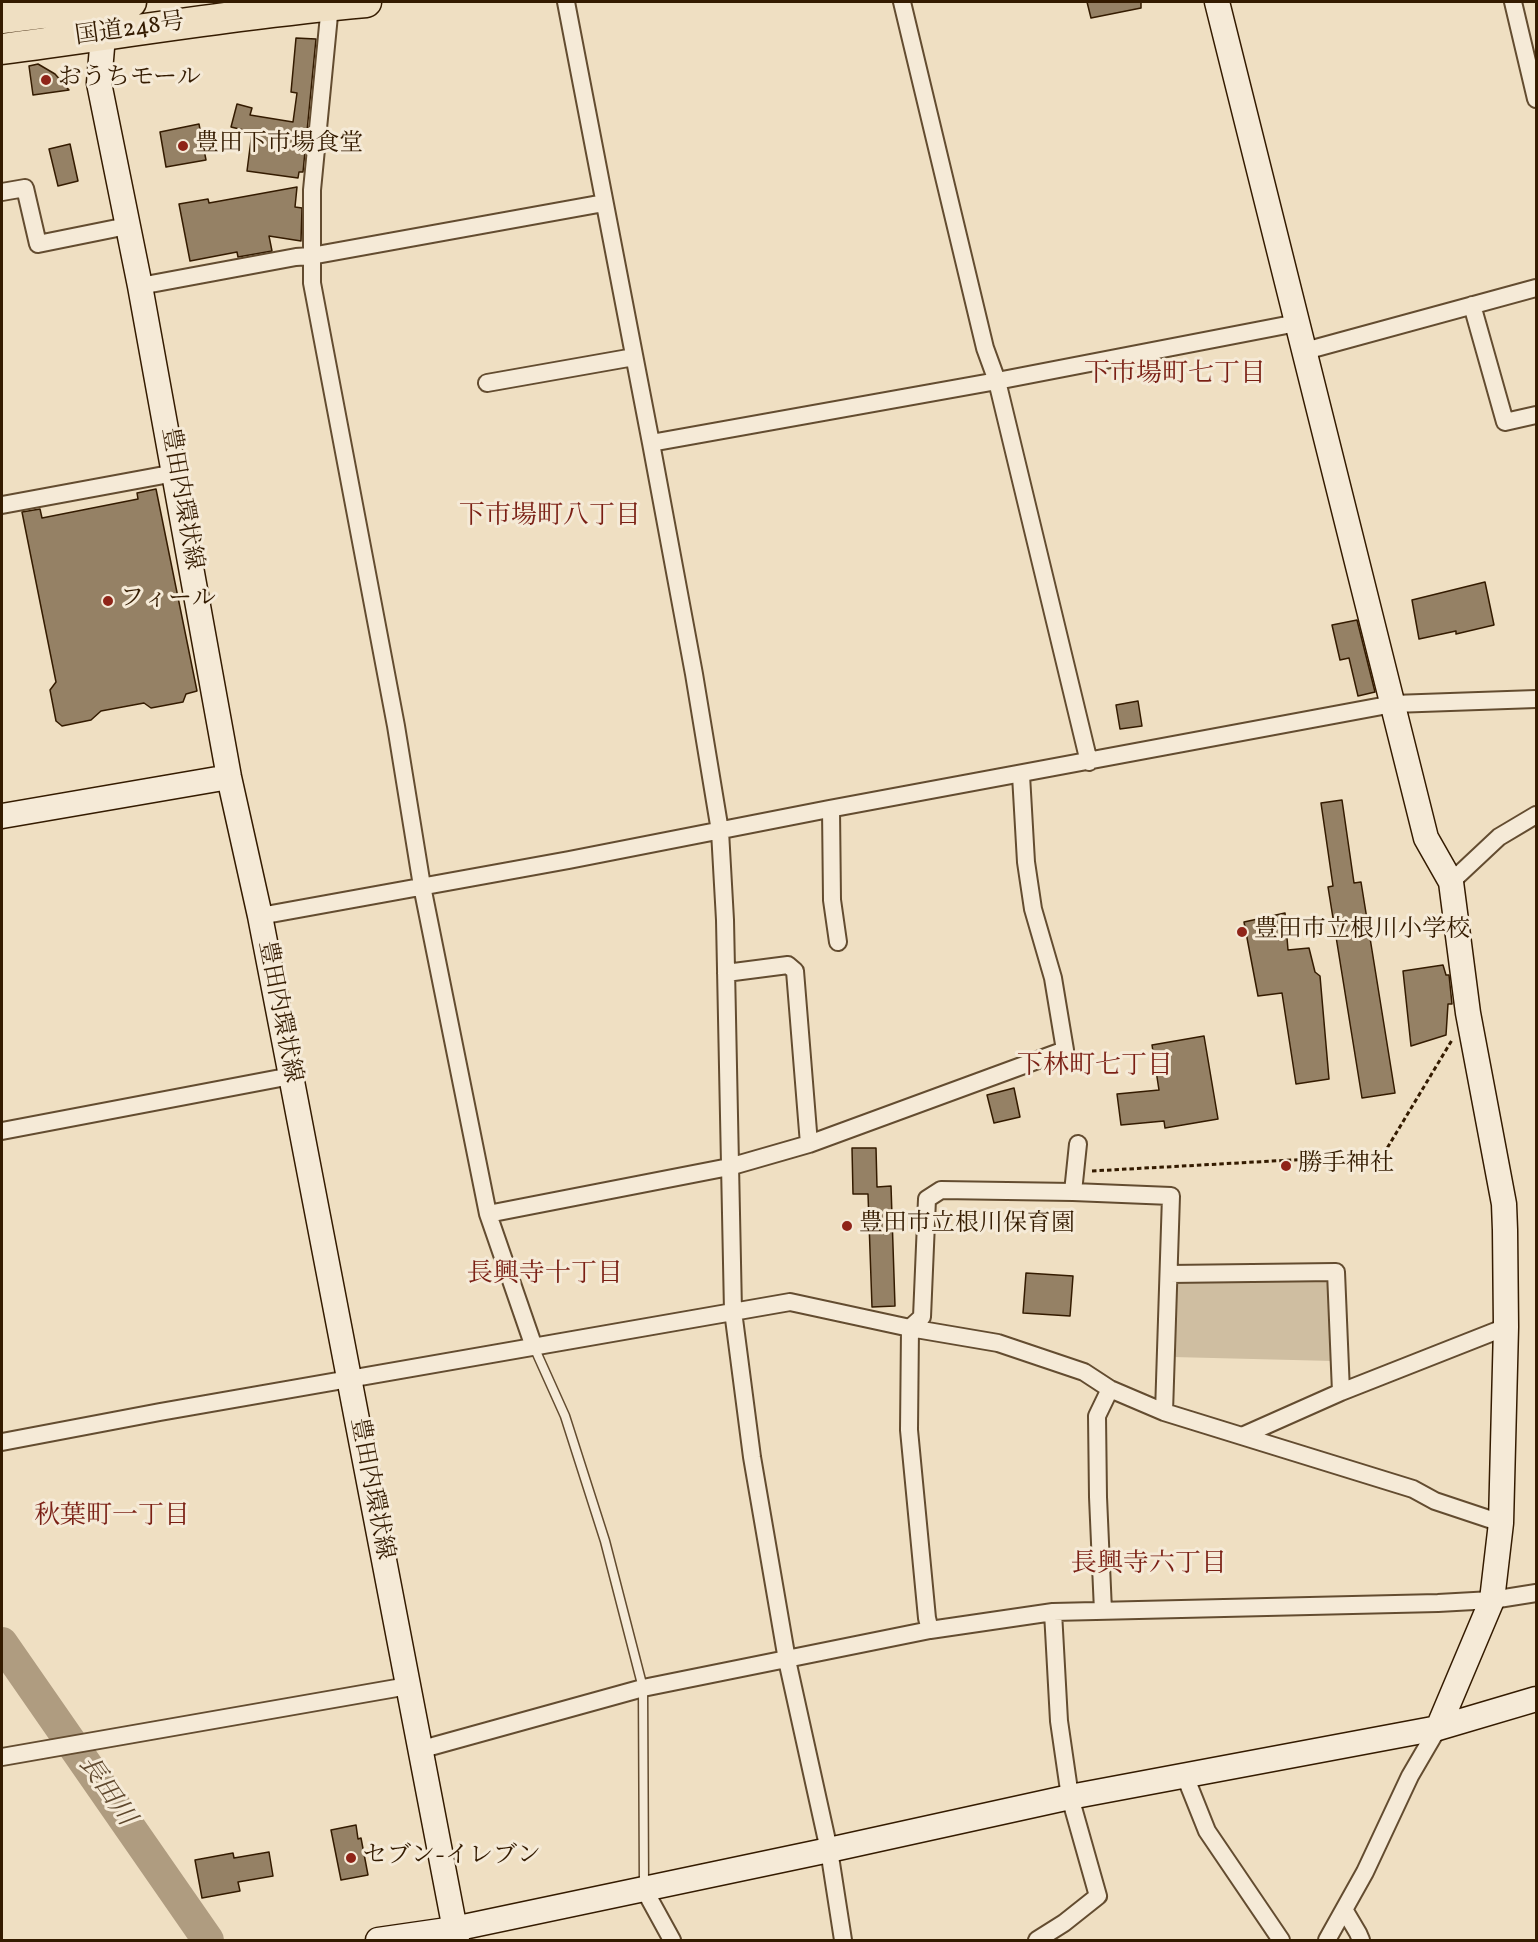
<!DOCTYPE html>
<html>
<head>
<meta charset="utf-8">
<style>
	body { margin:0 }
	#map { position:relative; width:1538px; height:1942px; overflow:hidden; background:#efdfc2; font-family:Vollkorn,serif }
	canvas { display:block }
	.frame { position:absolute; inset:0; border:3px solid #341b00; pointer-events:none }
</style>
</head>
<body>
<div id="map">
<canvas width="1538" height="1942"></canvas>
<div class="frame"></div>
</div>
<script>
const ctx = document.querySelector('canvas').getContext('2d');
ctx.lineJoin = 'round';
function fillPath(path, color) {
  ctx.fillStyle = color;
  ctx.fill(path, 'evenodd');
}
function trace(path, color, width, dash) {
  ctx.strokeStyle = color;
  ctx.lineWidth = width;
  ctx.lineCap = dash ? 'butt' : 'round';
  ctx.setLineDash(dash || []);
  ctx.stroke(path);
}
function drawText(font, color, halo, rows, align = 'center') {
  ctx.font = font + ' Vollkorn,"Noto Serif JP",serif';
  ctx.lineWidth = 6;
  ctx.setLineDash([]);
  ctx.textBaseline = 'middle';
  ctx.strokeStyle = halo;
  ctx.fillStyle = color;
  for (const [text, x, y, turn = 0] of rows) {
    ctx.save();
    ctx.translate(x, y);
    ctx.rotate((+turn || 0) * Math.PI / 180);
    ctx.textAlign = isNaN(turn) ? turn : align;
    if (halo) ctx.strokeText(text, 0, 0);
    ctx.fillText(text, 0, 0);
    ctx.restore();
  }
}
fillPath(new Path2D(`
	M1324,1279l5,7 4,75 -160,-4 2,-71 6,-5z`), '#cfbea1');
trace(new Path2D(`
	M2,1643l206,297`), '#af9c80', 32);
const building = new Path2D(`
	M1087,2h54v6l-50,10z
	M296,38l20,1 -13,133h-4l-1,6 -51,-7 5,-39 -21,-5 6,-23 15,4 -2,7 43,7 4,-29 -6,-1z
	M38,64l17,10 14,16 -36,5 -4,-29z
	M199,124l7,36 -40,7 -6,-35z
	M70,144l8,37 -20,5 -9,-37z
	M297,187l-2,20 7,1 -1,33 -32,-5 3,15 -34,6 -1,-5 -47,9 -11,-57 29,-5 1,4z
	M156,489l41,202 -11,3 -3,8 -32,6 -7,-5 -43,8 -10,9 -29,6 -6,-5 -6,-31 6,-8 -34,-170 18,-3 2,9 96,-19 -1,-6z
	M1485,582l9,43 -38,9v-3l-37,8 -7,-39z
	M1357,620l18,72 -17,4 -9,-38 -9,2 -8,-35z
	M1138,701l4,25 -22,3 -4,-24z
	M1342,800l12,83 7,-1 34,211 -33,5 -34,-211 5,-1 -12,-83z
	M1285,913l3,37 21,-2 6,24 5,4 9,103 -33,5 -14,-91 -24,3 -14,-74z
	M1443,965l3,10h3l3,29h-4l-2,31 -35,11 -8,-75z
	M1204,1036l14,83 -53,9 -1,-7 -43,4 -4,-31 42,-4 -7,-45z
	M1014,1088l6,29 -26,6 -7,-28z
	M852,1148h24l1,39 14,-1 4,120 -23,1 -4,-113h-15z
	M1026,1273l47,3 -3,40 -47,-3z
	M356,1825l2,14 3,-1 7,37 -27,5 -10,-50z
	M269,1852l4,24 -35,6 2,9 -38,7 -7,-38 38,-7 1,5z`);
fillPath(building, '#958165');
trace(building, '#341b00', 1.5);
const lane = new Path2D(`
	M534,1347l31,69 40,125 38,147 1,199`);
const street = new Path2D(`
	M566,2l85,441 43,231 26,157 5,89 8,391 19,146 35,203 42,190 14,90
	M902,2l83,346 12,33 92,381
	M1513,2l23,97
	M330,5l-18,185v93l84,443 26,160 66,328 46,133
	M2,192l23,-4 13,56 89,-18
	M140,286l156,-29 15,-1 293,-53
	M1472,305l33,117 31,-7
	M1305,351l231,-63
	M487,383l147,-26
	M651,443l346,-62 300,-58
	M2,505l173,-32
	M831,809l1,91 6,42
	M1451,882l48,-45 37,-22
	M260,916l309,-56 260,-51 564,-105 143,-5
	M726,973l62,-8 7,6 14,173
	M2,1131l289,-55
	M1073,1192l5,-48
	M488,1214l241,-47 80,-23 256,-94 -12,-72 -20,-69 -7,-47 -5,-87
	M1169,1274l167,-2 5,120
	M1242,1436l99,-44 165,-65
	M2,1442l158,-30 630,-110 120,26 88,15 86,29 26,17 54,23 249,77 22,12 66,22
	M1103,1611l-5,-114 -1,-81 13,-27
	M930,1630l-3,-12 -18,-188 1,-102 12,-11 5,-118 14,-9 132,2 98,4 -7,216
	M419,1750l224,-62 287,-58 123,-18 385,-9 54,-3 44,-7
	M2,1757l406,-71
	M1185,1776l22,55 74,109
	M644,1889l28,51
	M1345,1911l13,22 3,7
	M1037,1940l27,-17 34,-27 -28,-99 -11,-76 -6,-109
	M1327,1940l38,-68 45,-96 28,-48`);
const secondary = new Path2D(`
	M1217,2l209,836 25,44 17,131 36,191 1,26 1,97 -5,196 -9,77 -54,128
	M101,19l2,17 -4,47 41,203 89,491 31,139 31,160 166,864
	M2,816l227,-39
	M378,1940l76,-11 375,-79 241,-53 368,-69 98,-29`);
const highway = new Path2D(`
	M2,18l129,-16
	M2,49c121,-16 242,-36 364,-47`);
trace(lane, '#634c30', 11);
trace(street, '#634c30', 20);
trace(secondary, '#341b00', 27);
trace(highway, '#341b00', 33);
trace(new Path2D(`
	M1092,1171l291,-16 69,-115`), '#341b00', 3, [4.5, 3]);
trace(lane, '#f5ead7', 8);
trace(street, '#f5ead7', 16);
trace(secondary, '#f5ead7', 24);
trace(highway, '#efdfc2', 30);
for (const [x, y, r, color] of [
	[46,80,6,"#8f2418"],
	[183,146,6,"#8f2418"],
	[108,601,6,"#8f2418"],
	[1242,932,6,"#8f2418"],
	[1286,1166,6,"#8f2418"],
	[847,1226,6,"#8f2418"],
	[351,1858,6,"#8f2418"]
]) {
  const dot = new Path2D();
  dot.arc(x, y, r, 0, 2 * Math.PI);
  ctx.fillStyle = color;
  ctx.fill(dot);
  trace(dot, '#f5ead7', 2);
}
drawText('24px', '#341b00', '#f5ead7', [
	["国道248号",130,31,-8],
	["豊田内環状線",180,499,80],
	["豊田内環状線",278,1012,79],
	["豊田内環状線",370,1489,79]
]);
drawText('24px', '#341b00', '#f5ead7', [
	["おうちモール",58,80],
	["豊田下市場食堂",195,146],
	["フィール",120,601],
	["豊田市立根川小学校",1254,932],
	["勝手神社",1298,1166],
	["豊田市立根川保育園",859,1226],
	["セブン-イレブン",363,1858]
], 'left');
drawText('26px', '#7a1f14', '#f5ead7', [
	["下市場町七丁目",1175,376],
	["下市場町八丁目",550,518],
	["下林町七丁目",1095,1068],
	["長興寺十丁目",545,1276],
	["秋葉町一丁目",112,1518],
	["長興寺六丁目",1149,1566]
]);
drawText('italic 26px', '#5f482d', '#f5ead7', [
	["長田川",105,1792,55]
]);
</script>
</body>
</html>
